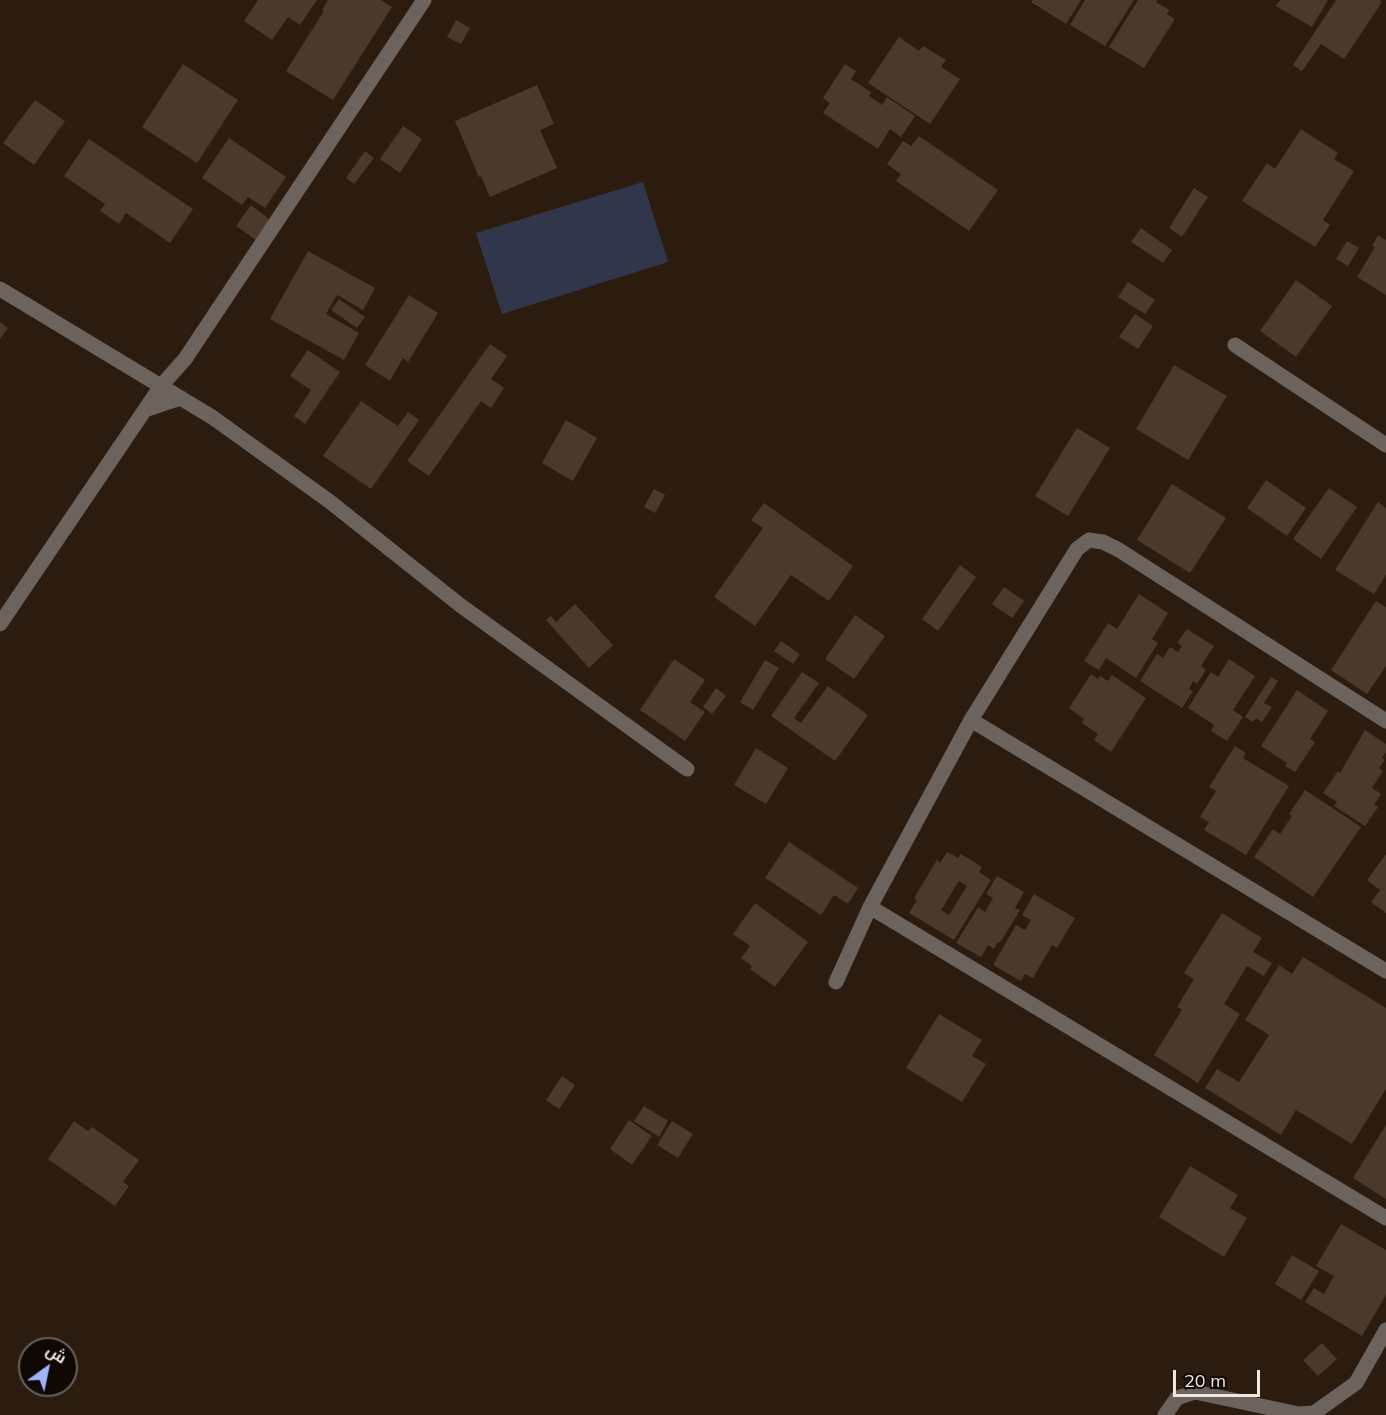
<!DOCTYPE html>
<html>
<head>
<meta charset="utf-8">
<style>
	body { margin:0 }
	#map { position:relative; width:1386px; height:1415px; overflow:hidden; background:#2c1c10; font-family:Mulish,Cairo,sans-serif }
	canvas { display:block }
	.north { position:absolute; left:18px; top:1337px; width:60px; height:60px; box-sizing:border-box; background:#0f0805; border:2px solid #6a615c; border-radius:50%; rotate:33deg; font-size:16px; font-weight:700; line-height:24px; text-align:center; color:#f2e7df }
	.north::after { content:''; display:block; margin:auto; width:21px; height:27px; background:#a3b2fd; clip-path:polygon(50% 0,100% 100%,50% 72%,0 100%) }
	.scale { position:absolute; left:1173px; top:1370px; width:87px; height:27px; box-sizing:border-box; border:3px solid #f2e7df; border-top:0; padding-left:8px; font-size:18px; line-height:21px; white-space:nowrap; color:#f2e7df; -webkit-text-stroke:4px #0f0805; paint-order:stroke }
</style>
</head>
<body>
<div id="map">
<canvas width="1386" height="1415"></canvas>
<div class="north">ش</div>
<div class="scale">20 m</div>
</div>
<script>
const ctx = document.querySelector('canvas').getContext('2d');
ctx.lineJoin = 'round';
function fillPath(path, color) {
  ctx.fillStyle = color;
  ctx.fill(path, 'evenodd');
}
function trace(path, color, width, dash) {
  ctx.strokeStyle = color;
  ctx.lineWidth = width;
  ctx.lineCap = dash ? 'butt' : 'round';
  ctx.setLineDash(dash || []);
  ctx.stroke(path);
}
fillPath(new Path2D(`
	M643,182l25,80 -166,52 -26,-81z`), '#32364b');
fillPath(new Path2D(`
	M258,0h59l-17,25 -12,-8 -16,23 -28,-19z
	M328,0h53l11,7 -59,93 -47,-29 38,-60 -2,-1z
	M1033,0h48l-15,24 -35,-22z
	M1085,0h49l-29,46 -35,-21z
	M1138,0h19l-1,2 13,8 -2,4 8,5 -31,49 -35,-21z
	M1280,0h48l-16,27 -36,-21z
	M1336,0h43l3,2 -38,57 -23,-15 -19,27 -9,-6z
	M456,20l14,8 -9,16 -14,-7z
	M899,37l20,14 4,-5 23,14 -5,7 19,12 -30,45 -62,-41z
	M183,64l55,36 -41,63 -55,-36z
	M845,64l11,7 -5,8 20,13 -2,4 13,9 5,-8 28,19 -14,21 -11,-8 -12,20 -55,-36 7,-10 -7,-5z
	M537,85l17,39 -14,6 17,38 -67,29 -9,-21 -2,1 -24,-56z
	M35,100l30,21 -31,44 -31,-22z
	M403,126l19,13 -22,34 -20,-14z
	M1301,129l37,24 -4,6 20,12 -31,49 7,5 -15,22 -73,-46 25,-38 8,6z
	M919,136l79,54 -29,41 -73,-50 5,-7 -14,-10 16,-23 8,5z
	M229,138l57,39 -21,31 -17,-11 -6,8 -40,-27z
	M89,139l104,70 -23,34 -44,-30 -7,11 -19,-13 5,-7 -41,-28z
	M365,151l9,7 -20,26 -8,-6z
	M1194,188l14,9 -26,40 -13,-9z
	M251,205l19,15 -14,20 -20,-14z
	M1141,228l31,22 -9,13 -32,-21z
	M1378,235l8,5v55l-29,-18 18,-30 -3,-1z
	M1347,241l12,7 -11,18 -12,-7z
	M308,251l67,37 -12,22 -26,-15 -11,19 33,19 -15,27 -74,-41z
	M1296,280l36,26 -36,51 -36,-26z
	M1128,282l27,18 -10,14 -27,-17z
	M409,295l29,18 -30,49 -5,-4 -13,23 -25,-16z
	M339,299l26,18 -8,11 -26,-18z
	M1135,314l18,12 -15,23 -19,-12z
	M0,322l8,6 -8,11z
	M490,344l17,12 -16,23 13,9 -13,20 -10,-7 -52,75 -22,-15z
	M308,350l32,22 -35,52 -11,-8 17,-26 -21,-14z
	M1174,365l53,31 -39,64 -52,-31z
	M361,401l37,25 10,-14 11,8 -48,69 -48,-33z
	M566,420l31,18 -24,43 -31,-18z
	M1077,428l33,20 -42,68 -33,-20z
	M1266,480l40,28 -19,28 -40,-28z
	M1172,484l54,34 -36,55 -53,-33z
	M1329,488l28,19 -36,52 -28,-20z
	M654,489l11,6 -10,18 -11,-6z
	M1378,502l8,6v67l-12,19 -39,-24z
	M764,503l89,63 -24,35 -38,-26 -36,51 -41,-29 49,-69 -12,-8z
	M960,565l16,12 -38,54 -16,-12z
	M1004,587l20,14 -12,17 -20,-14z
	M1139,594l29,19 -16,26 6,4 -22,35 -30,-20 -7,12 -15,-9 24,-38 9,6z
	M1376,601l10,6v59l-19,28 -36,-24z
	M575,604l38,41 -24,23 -43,-48 5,-4 5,6z
	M855,615l30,21 -31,43 -29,-20z
	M1187,629l27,17 -13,20 5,4 -9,14 -4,-3 -4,8 4,2 -11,17 -42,-27 17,-27 6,4 7,-11 8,5 4,-6 -5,-3z
	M781,641l19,13 -7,10 -19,-13z
	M674,659l31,21 -15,22 15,10 -20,29 -45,-31z
	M1229,659l26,17 -22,34 10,7 -16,24 -16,-10 3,-6 -26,-17 23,-36 7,5z
	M765,660l14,8 -26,42 -13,-8z
	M802,672l17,11 -25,35 7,5 27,-37 40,29 -33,46 -64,-45z
	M1091,674l7,5 2,-3 8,5 4,-6 34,23 -35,54 -17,-12 4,-6 -16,-11 2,-4 -15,-11z
	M1271,677l7,4 -14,22 8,4 -10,15 -6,-4 -3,4 -8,-5z
	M716,688l10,8 -14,18 -9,-7z
	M1297,690l31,21 -18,28 5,3 -20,30 -10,-6 2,-3 -26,-17z
	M1365,730l21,14v8l-4,6 3,2 -6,8 4,3 -11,17 9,6 -7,11 4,2 -13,19 -31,-20 3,-4 -14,-9 15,-22 2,2z
	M1235,746l11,7 -3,5 46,28 -43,69 -42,-25 5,-8 -9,-5 16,-26 -7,-4z
	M756,748l32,20 -22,36 -32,-19z
	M1305,790l56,37 -48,70 -59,-40 19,-28 7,5 12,-18 -3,-2z
	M789,842l69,46 -10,16 -14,-9 -13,20 -56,-37z
	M947,852l11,6 3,-4 21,13 -3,5 12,8 -37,60 -45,-27 8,-13 -3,-2 23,-38 3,3zM959,881l8,5 -18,29 -8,-5z
	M1386,854v59l-15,-11 9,-12 -13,-10z
	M997,876l27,16 -9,16 5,2 -20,33 -2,-1 -4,7 -6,-4 -7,12 -25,-14 22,-36 7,5 8,-14 -7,-4z
	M1034,894l41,24 -18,30 -5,-3 -19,33 -8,-4 -4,7 -28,-16 23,-40 9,5 6,-10 -9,-5z
	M755,903l53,39 -33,45 -25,-18 2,-3 -11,-8 9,-12 -17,-12z
	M1222,913l40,25 -9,14 19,11 -8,13 -17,-10 -23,38 16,10 -42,69 -44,-28 28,-45 -5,-3 17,-28 -10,-6z
	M1303,957l83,51v81l-34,55 -56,-34 -15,25 -76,-47 12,-19 22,13 30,-47 -24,-15 34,-55 13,9z
	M939,1014l43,26 -10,16 14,8 -24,38 -56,-34z
	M562,1076l13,9 -16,24 -13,-9z
	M644,1106l24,15 -9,16 -25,-16z
	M629,1120l23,16 -20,29 -22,-16z
	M74,1121l14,10 4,-4 47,33 -16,22 6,4 -14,20 -67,-47z
	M672,1121l21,13 -15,24 -21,-13z
	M1386,1125v74l-33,-21z
	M1190,1166l48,29 -8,13 17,10 -23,39 -65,-40z
	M1341,1224l45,26v45l-24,41 -57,-34 9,-14 10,6 10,-18 -18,-10z
	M1292,1255l27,16 -18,29 -26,-16z
	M1322,1343l15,16 -19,17 -15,-16z`), '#4b392c');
trace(new Path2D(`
	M0,289l212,128 117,84 131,104 227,164
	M1235,345l151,100
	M145,410l36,-12
	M0,624l161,-238 24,-27 239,-359
	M971,720l415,251
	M870,907l516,311
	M836,982l34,-75 101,-187 106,-171 12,-9 14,2 16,8 267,171
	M1165,1415l12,-17 18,-6 104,22 15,-1 42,-30 30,-53`), '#6c635d', 15);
</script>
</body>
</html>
